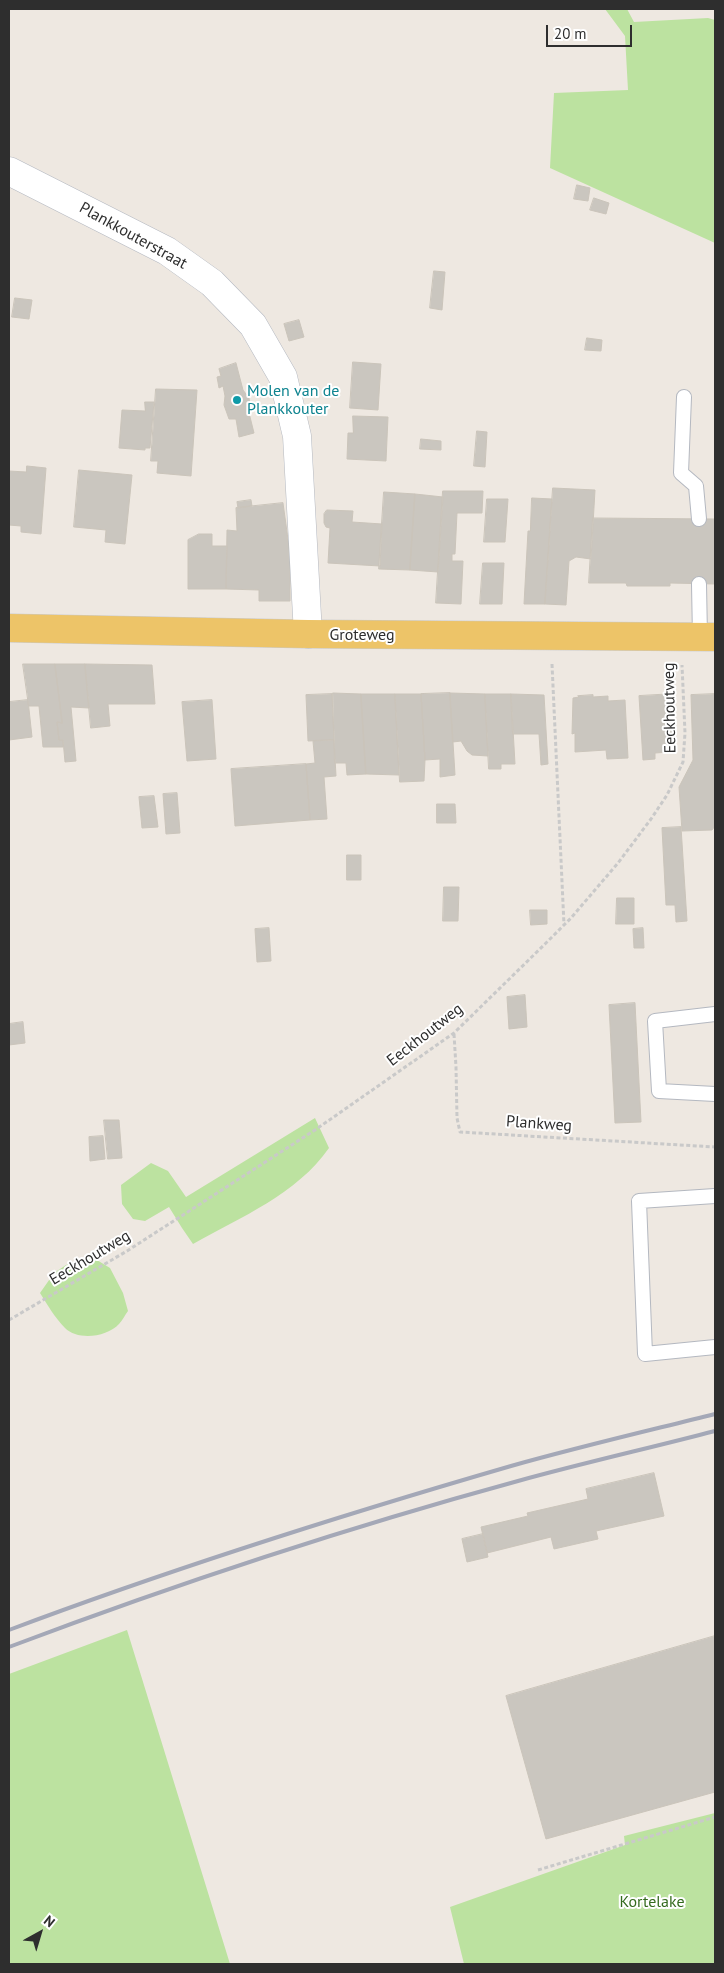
<!DOCTYPE html>
<html>
<head>
<meta charset="utf-8">
<style>
	body { margin:0 }
	#map { position:relative; width:724px; height:1973px; overflow:hidden; background:#eee8e1; font-family:"PT Sans",sans-serif }
	canvas { display:block }
	.frame { position:absolute; inset:0; border:10px solid #2e2e2e; pointer-events:none }
	.north { position:absolute; left:15px; top:1908px; width:50px; height:50px; -webkit-text-stroke:4px #fff; paint-order:stroke; rotate:39deg; font-size:14px; font-weight:700; line-height:20px; text-align:center; color:#2e2e2e }
	.north::after { content:''; display:block; margin:auto; width:18px; height:22px; background:#2e2e2e; clip-path:polygon(50% 0,100% 100%,50% 72%,0 100%) }
	.scale { position:absolute; left:546px; top:25px; width:86px; height:22px; box-sizing:border-box; border:2px solid #2e2e2e; border-top:0; padding-left:6px; font-size:15px; line-height:18px; white-space:nowrap; color:#2e2e2e; -webkit-text-stroke:4px #fff; paint-order:stroke }
</style>
</head>
<body>
<div id="map">
<canvas width="724" height="1973"></canvas>
<div class="frame"></div>
<div class="north">N</div>
<div class="scale">20 m</div>
</div>
<script>
const ctx = document.querySelector('canvas').getContext('2d');
ctx.lineJoin = 'round';
function fillPath(path, color) {
  ctx.fillStyle = color;
  ctx.fill(path, 'evenodd');
}
function trace(path, color, width, dash) {
  ctx.strokeStyle = color;
  ctx.lineWidth = width;
  ctx.lineCap = dash ? 'butt' : 'round';
  ctx.setLineDash(dash || []);
  ctx.stroke(path);
}
function drawText(font, color, halo, rows, align = 'center') {
  ctx.font = font + ' "PT Sans",sans-serif';
  ctx.lineWidth = 4;
  ctx.setLineDash([]);
  ctx.textBaseline = 'middle';
  ctx.strokeStyle = halo;
  ctx.fillStyle = color;
  for (const [text, x, y, turn = 0] of rows) {
    ctx.save();
    ctx.translate(x, y);
    ctx.rotate((+turn || 0) * Math.PI / 180);
    ctx.textAlign = isNaN(turn) ? turn : align;
    if (halo) ctx.strokeText(text, 0, 0);
    ctx.fillText(text, 0, 0);
    ctx.restore();
  }
}
fillPath(new Path2D(`
	M605,9h22l7,13 74,-4 7,2v248v-25l-165,-75 4,-75 74,-3 -3,-54z
	M315,1118l14,30c-32,46 -88,69 -136,96l-11,-16 -13,-21 -24,14 -12,-2 -11,-15 -1,-19 30,-22 17,8 18,26z
	M92,1257l18,11 13,25 5,18c-3,4 -6,10 -9,13 -12,13 -41,17 -54,4 -10,-10 -18,-24 -25,-35l14,-20 12,-8z
	M127,1630l103,334h-221v-290z
	M715,1813v151h-251l-14,-57 175,-62 -1,-9z`), '#bce2a0');
const building = new Path2D(`
	M577,185l13,3 -2,13 -14,-2z
	M594,198l15,5 -3,11 -16,-4z
	M434,271l11,1 -3,38 -12,-2z
	M15,298l17,2 -3,19 -17,-2z
	M299,320l5,17 -15,4 -5,-17z
	M587,338l15,2 -1,11 -16,-1z
	M353,362l28,2 -3,46 -28,-2z
	M236,363l7,27 6,8 1,7 -2,4 6,24 -15,4 -3,-18h-7l-5,-14 1,-9 -2,-10 -4,2 -2,-11 4,-1 -2,-7z
	M156,389l41,1 -6,86 -34,-3 1,-12h-7z
	M145,402h9l-4,46h-5v2l-26,-2 3,-38 23,1z
	M353,416l35,1 -2,44 -39,-2 1,-26h5z
	M477,431l10,1 -2,35 -11,-1z
	M421,439l20,2v9l-21,-1z
	M27,466l19,2 -5,66 -20,-2v-6l-12,-1v-54l17,1z
	M79,470l53,5 -7,69 -20,-2 1,-12 -32,-3z
	M553,488l42,2 -4,69 -15,-2 -7,4 -3,44 -21,-1z
	M443,491h40l-1,22h-25l-2,41h-3v7h11l-2,43 -25,-1z
	M384,492l31,2 -5,76 -31,-1z
	M415,494l28,3 -5,75 -28,-2z
	M532,498l20,1 -7,105h-21l4,-73h2z
	M487,499h21l-3,43h-21z
	M251,500l1,6 -14,2 -1,-6z
	M283,503l7,51v47h-31v-11l-33,-1 1,-59 10,1 -1,-23z
	M327,510l26,1 -1,11 30,2 -2,42 -52,-3 2,-35 -4,-1 -2,-4v-9z
	M593,518l122,1v65l-45,-1v3h-43l-1,-3h-37z
	M199,534h13v12h15l-1,43h-38v-49z
	M483,563h21l-2,41h-22z
	M23,664h32l7,59 -5,-1 2,18h4v7h-20l-4,-41h-10z
	M55,664h30l4,44 -18,-1 5,54 -11,1 -2,-22h-4l-2,-18 5,1z
	M85,664l67,1 3,39h-47l2,22 -19,2z
	M333,693l28,1 5,80 -19,1 -1,-12h-11z
	M450,693l5,82 -15,2v-18l-15,1 -4,-66z
	M450,693l35,1 3,62 -16,-1 -5,-4 -6,-10 -8,1z
	M332,694l2,46 -26,1 -2,-46z
	M361,694h34l4,81 -33,-1z
	M395,694h26l4,66 -1,21 -24,1z
	M485,694h26l4,70h-14v5h-12z
	M511,694l33,1 4,69 -7,1 -2,-31h-26z
	M674,694l1,53h-3l-3,5 -14,1v6l-12,1 -4,-64z
	M715,694v132l-3,4 -30,1 -3,-44 14,-27 -2,-65z
	M593,695v2l15,-1v5l17,-1 3,58 -21,1 -1,-9 -31,2v-19l-3,1 1,-36 6,-1 -1,-1z
	M28,700l4,37 -23,3v-38z
	M212,700l4,59 -29,2 -5,-59z
	M334,740l2,36 -12,1 3,42 -17,1 -4,-56 9,-1 -2,-22z
	M306,764l4,56 -75,6 -4,-57z
	M177,793l3,40 -14,1 -3,-40z
	M154,796l4,31 -16,1 -3,-31z
	M437,804h18l1,19h-19z
	M681,827l6,94 -11,1 -1,-17h-9l-4,-77z
	M347,855h14v25h-14z
	M444,887h15l-1,34h-15z
	M617,898h17v26h-18z
	M530,910h17v14l-16,1z
	M269,928l2,33 -14,1 -2,-33z
	M643,928l1,20h-10l-1,-19z
	M525,995l2,32 -18,2 -2,-32z
	M635,1003l6,119 -26,1 -6,-118z
	M23,1022l2,21 -16,2v-21z
	M104,1120h15l3,38 -14,1z
	M103,1136l2,23 -15,2 -1,-24z
	M654,1473l10,43 -68,15 2,8 -44,10 -3,-12 -64,16 -6,-26 47,-11 -1,-3 61,-14 -2,-10z
	M483,1534l5,23 -21,5 -5,-23z
	M715,1636v156l-169,47 -40,-143z`);
fillPath(building, '#cac6bf');
trace(building, '#cac4ba', 1);
const lane = new Path2D(`
	M684,397l-3,76 15,13 3,33
	M699,584l1,53
	M715,1014l-60,7 4,70 56,3
	M715,1196l-76,5 6,153 70,-7`);
const street = new Path2D(`
	M9,171l158,80 45,32 41,42 30,52 14,59 11,198`);
const primary = new Path2D(`
	M9,628l299,6 407,3`);
trace(lane, '#b4b8c0', 16);
trace(street, '#b4b8c0', 29);
trace(primary, '#c9c9c9', 29);
trace(new Path2D(`
	M552,664l12,261
	M454,1034l2,33 1,51 3,14 255,15
	M9,1320l118,-69 188,-121 139,-97 91,-89 26,-26 47,-55 33,-44 16,-24 16,-33 2,-29 -3,-68
	M538,1870l177,-53`), '#c9c9c9', 3, [4, 2.5]);
trace(lane, '#fff', 14);
trace(street, '#fff', 28);
trace(primary, '#edc468', 28);
trace(new Path2D(`
	M9,1630c165,-62 333,-115 502,-164 67,-19 136,-35 204,-52
	M9,1647c167,-63 337,-119 509,-166 65,-18 132,-33 197,-50`), '#a4a8b7', 4);
for (const [x, y, r, color] of [
	[237,400,5,"#0f9aa8"]
]) {
  const dot = new Path2D();
  dot.arc(x, y, r, 0, 2 * Math.PI);
  ctx.fillStyle = color;
  ctx.fill(dot);
  trace(dot, '#fff', 2);
}
drawText('16px', '#2e2e2e', '#fff', [
	["Plankkouterstraat",133,236,29],
	["Groteweg",362,635],
	["Eeckhoutweg",670,708,-91],
	["Eeckhoutweg",425,1035,-38],
	["Plankweg",539,1124,4],
	["Eeckhoutweg",90,1258,-31]
]);
drawText('16px', '#0d838f', '#fff', [
	["Molen van de",247,391],
	["Plankkouter",247,409]
], 'left');
drawText('16px', '#346b1e', '#fff', [
	["Kortelake",652,1902]
]);
</script>
</body>
</html>
